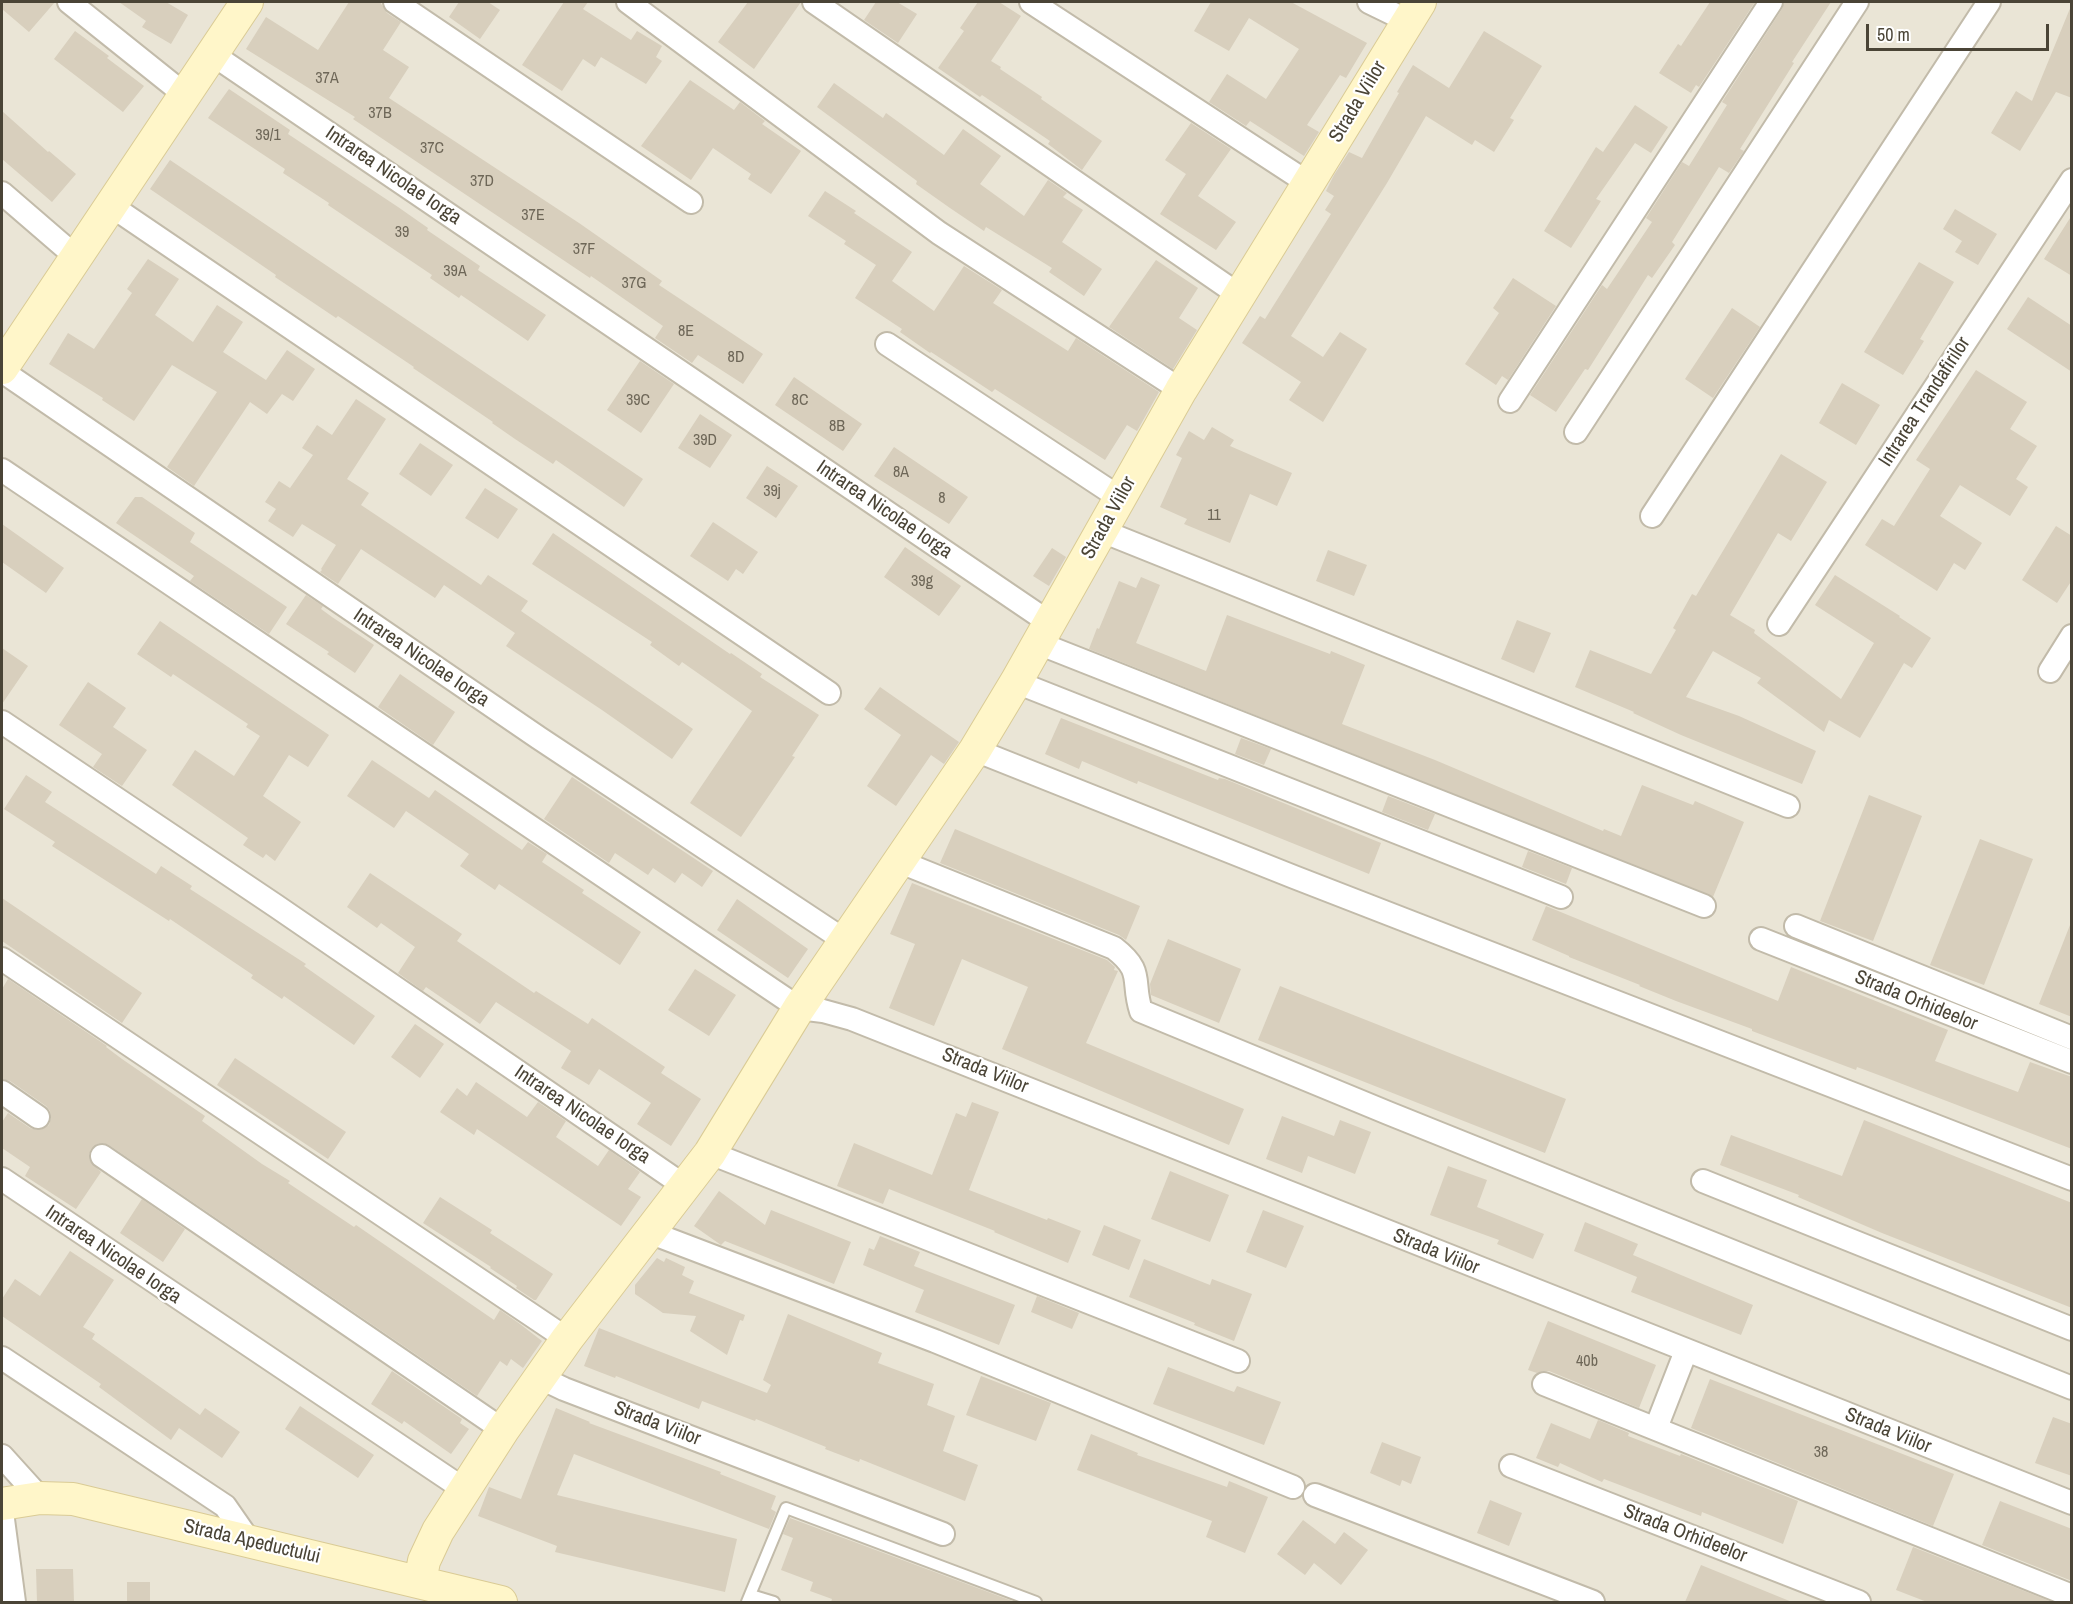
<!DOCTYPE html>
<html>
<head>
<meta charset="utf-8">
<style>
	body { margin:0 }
	#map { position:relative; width:2073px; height:1604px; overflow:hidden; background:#f6f3e9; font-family:"Archivo Narrow",sans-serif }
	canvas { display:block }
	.frame { position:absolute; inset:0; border:3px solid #4a4436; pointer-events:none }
	.scale { position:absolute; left:1866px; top:24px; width:183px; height:27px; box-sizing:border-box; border:3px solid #4a4436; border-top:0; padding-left:8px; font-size:18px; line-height:21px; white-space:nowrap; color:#4a4436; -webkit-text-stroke:4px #fff; paint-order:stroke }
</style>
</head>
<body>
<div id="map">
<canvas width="2073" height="1604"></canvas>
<div class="frame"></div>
<div class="scale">50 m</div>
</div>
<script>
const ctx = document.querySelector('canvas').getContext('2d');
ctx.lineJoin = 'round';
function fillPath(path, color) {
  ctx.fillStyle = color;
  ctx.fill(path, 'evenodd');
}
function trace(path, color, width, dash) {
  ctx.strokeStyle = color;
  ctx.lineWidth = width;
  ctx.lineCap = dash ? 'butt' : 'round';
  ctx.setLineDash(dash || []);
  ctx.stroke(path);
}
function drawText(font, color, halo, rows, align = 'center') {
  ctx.font = font + ' "Archivo Narrow",sans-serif';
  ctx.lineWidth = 4.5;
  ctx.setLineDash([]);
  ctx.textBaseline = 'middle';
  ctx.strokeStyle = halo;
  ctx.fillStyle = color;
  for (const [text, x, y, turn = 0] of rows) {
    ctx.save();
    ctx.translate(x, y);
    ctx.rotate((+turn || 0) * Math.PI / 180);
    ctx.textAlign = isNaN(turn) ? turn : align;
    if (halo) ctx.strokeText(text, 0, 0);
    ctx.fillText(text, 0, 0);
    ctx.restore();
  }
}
fillPath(new Path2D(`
	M2,2h2069v1600h-2069z`), '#eae5d6');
fillPath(new Path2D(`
	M2,2h53l-26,30 -27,-23z
	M119,2h47l22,13 -17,29 -29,-17 4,-6z
	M349,2h31l7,11 14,9 -18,28 26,17 -20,31 190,125 83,58 -3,4 104,69 -20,30 -45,-29 -6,8 -37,-25 8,-12 -72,-50 -1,2 -237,-159 2,-2 -109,-68 20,-32 52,33z
	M459,2h29l12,8 -20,29 -31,-22z
	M564,2h24l-5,7 48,31 6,-9 25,15 -6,11 6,4 -16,23 -45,-27 -6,10 -12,-8 -21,32 -40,-26z
	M748,2h53l-47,67 -36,-27z
	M876,2h21l20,12 -19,29 -34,-23z
	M978,2h21l22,14 -30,45 10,6 -1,2 42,28 -1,2 61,42 -20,29 -34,-26 2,-3 -68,-46 -2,2 -42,-29 26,-37 -4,-3z
	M1211,2h80l76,41 -21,35 -6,-3 -33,50 12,7 -15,24 -54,-35 -4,5 -37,-24 18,-28 39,25 33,-50 -50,-31 -20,33 -35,-20z
	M1710,2h45l-56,85 -3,-2 -5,8 -32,-20 19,-29 3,2z
	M1784,2h47l-39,60 2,1 -54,86 4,2 -15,22 -10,-6 -47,75 3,3 -23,33 -4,-3 -60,95 -3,-1 -29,43 -26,-17 72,-110 5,4 45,-67 -6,-4 36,-56 7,4 38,-61 -5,-3 60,-93z
	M2071,6l1,92 -16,-6 -36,59 -29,-18 25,-42 16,10z
	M75,31l34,25 -2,2 37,28 -21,26 -69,-53z
	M1484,31l58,35 -32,52 4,2 -20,32 -19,-12 -3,5 -46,-29 -39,67 -96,153 32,21 17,-25 27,17 -44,73 -34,-22 12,-18 -59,-39 18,-27 5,3 66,-105 -6,-4 9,-14 -8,-5 8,-16 15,-23 13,6 37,-65 -2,-1 16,-27 36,23z
	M690,80l44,30 6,-8 25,19 -3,3 39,27 -30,43 -23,-15 3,-5 -38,-26 -22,32 -50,-34z
	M834,83l49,35 3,-5 58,42 19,-26 38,27 -21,28 44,32 24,-36 19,13 -4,4 20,13 -21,32 40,27 -18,27 -35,-24 3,-4 -66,-41 -2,4 -34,-23 -34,-24 1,-3 -100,-74z
	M229,89l61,41 -2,4 110,73 30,21 -1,2 53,36 -2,4 68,45 -18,26 -67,-46 -2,3 -29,-20 2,-3 -104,-70 1,-2 -46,-30 2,-4 -77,-51z
	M1635,105l33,22 -17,26 -16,-10 -39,56 5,2 -30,47 -27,-17 52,-84 7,5z
	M2,111l46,41 1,-1 27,23 -24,28 -50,-43z
	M1191,123l40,26 -33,47 38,26 -20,28 -56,-36 26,-40 -21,-14z
	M170,160l473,319 -19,28 -68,-47 -3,4 -38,-25 -23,-16 1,-1 -80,-54 1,-1 -76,-51 -2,2 -61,-41 1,-2 -126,-86z
	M825,191l31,20 -2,2 58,39 -20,29 42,30 30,-45 38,24 -9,13 75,48 8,-13 83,54 -22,39 -10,-6 -22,35 -110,-71 -3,3 -61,-40 -1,1 -30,-21 2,-3 -47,-31 21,-33 -32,-21 2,-3 -38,-25z
	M1955,209l42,25 -19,31 -23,-13 7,-11 -19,-12z
	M2072,215v61l-28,-17z
	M148,259l31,20 -24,36 38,27 24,-37 26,17 -20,30 43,28 21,-30 28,19 -22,32 -11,-7 -15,20 -17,-12 -56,84 -27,-19 50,-75 -45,-27 -38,56 -32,-21 1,-2 -54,-34 19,-31 26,16 38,-56 -5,-4z
	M1156,260l42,28 -19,30 18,12 -24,39 -64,-42z
	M1919,262l35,20 -34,57 4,2 -21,34 -39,-23z
	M1513,278l43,28 -48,74 -6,-4 -6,9 -31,-21 34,-51 -6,-5z
	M2028,297l44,29v46l-65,-43z
	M1732,308l28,19 -47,71 -28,-19z
	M640,361l34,23 -33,49 -34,-23z
	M1976,370l51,32 -17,27 27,17 -21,33 12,8 -18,29 -50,-31 -20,31 42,27 -17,27 -11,-7 -17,28 -72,-46 17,-26 12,7 36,-57 -14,-9z
	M794,377l68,47 -19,27 -68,-46z
	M1842,383l38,22 -24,40 -37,-22z
	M356,399l30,20 -39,60 22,14 -8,12 120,80 7,-10 40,26 -7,10 172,118 -21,30 -70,-49 -96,-64 9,-13 -71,-48 -9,13 -74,-49 -23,35 -18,-12 2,-2 -1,-1 15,-24 -34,-21 -9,13 -25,-16 8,-12 -11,-7 14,-21 11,7 23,-33 -11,-7 15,-23 15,10z
	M700,414l32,21 -22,33 -32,-20z
	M1212,427l22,13 -4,6 62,27 -15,33 -27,-12 -20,49 -46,-19 3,-5 -27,-12 22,-49 -6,-3 13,-24 15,9z
	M420,443l33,22 -22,31 -32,-22z
	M894,447l74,50 -19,27 -75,-48z
	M1781,454l46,28 -36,59 -13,-8 -48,82 25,15 -1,3 87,66 33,-56 -59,-38 20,-30 65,41 -1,1 32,21 -19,30 -8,-5 -44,75 -31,-18 -5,12 -67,-49 4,-5 -48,-27 -27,46 53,19 77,35 -14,33 -121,-49 -48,-22 1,-1 -59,-25 15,-37 61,24 25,-44 -3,-2 19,-34 4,2z
	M767,466l31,20 -22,32 -30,-20z
	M485,488l33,21 -20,30 -33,-21z
	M135,497h7l53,36 -5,9 97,65 -18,27 -79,-53 4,-5 -78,-53z
	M713,522l45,30 -15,22 -7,-5 -8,12 -38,-25z
	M2,524l62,44 -18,25 -44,-31z
	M2056,526l16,10v44l-15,23 -35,-23z
	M553,533l177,121 1,-1 31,21 -2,3 59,38 -27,41 3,1 -54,80 -51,-34 62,-92 -70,-49 -3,4 -29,-21 2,-3 -120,-78z
	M905,547l56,39 -22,30 -55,-39z
	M1052,548l14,9 -17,29 -16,-10z
	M1328,550l39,15 -13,31 -38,-15z
	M1141,577l19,8 -24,58 70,28 21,-56 103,39 1,-3 34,14 -23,59 93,36 168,71 1,-2 17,7 21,-51 51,20 2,-4 49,21 -31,75 -624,-248 8,-21 2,1 20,-48 17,7z
	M306,595l17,11 -2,3 11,8 42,28 -19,28 -28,-19 2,-2 -43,-28z
	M1517,620l34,13 -17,40 -33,-14z
	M160,621l169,114 -21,32 -19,-12 -26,41 38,26 -26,39 -9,-7 -3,4 -20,-13 5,-7 -76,-53 23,-35 39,26 26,-40 -14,-9 2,-3 -75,-50 -2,3 -34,-23z
	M2,648l26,18 -26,38z
	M400,674l55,38 -22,33 -55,-38z
	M88,682l38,26 -13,19 34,23 -25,36 -29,-19 9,-13 -43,-29z
	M880,687l79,55 -15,22 -13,-9 -35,51 -29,-20 34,-51 -37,-26z
	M1061,718l157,62 1,-2 6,1 156,64 -12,31 -231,-93 -1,3 -55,-23 -3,8 -34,-15z
	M1241,738l30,11 -7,16 -29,-11z
	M372,760l57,38 6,-8 87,60 6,-8 19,12 -5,8 42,28 -2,3 59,39 -21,33 -121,-81 -4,6 -35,-24 9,-12 -63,-43 -12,17 -47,-32z
	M26,775l26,17 -7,10 111,72 5,-8 31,20 -2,3 116,75 -2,2 71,50 -21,29 -70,-49 -2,3 -31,-21 2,-3 -83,-56 -1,2 -117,-75 3,-4 -51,-33z
	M572,777l141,94 -11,16 -20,-14 -7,10 -22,-15 -5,7 -33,-22 -6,10 -65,-44z
	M1869,795l53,21 -49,125 -53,-20z
	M1388,796l47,18 -7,16 -46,-18z
	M955,829l185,77 -14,34 -7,-5 -179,-72z
	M1980,839l53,20 -49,126 -54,-20z
	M1528,851l44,17 -6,16 -44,-17z
	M370,873l92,61 -5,7 77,52 2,-2 52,33 4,-6 73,49 -4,6 40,26 -30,47 -34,-22 14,-21 -52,-34 -10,16 -28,-17 10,-17 -75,-49 -16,22 -54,-37 -3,4 -25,-18 17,-26 -34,-24 -4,5 -30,-21z
	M912,883l195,77 8,7 -1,3 4,1 -32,72 158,66 -15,36 -227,-96 26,-62 -66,-28 -28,67 -45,-18 26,-64 -25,-10z
	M2,898l140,95 -20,30 -120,-82z
	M737,899l71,50 -20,29 -71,-48z
	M1546,906l232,95 13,-34 157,63 -13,31 83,31 12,-30 42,15v72l-188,-72 -27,-10 -1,3 -104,-39v-2l-76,-28 -37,-15 1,-1 -71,-28v-1l-37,-16z
	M2070,925h2v92l-33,-13z
	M1168,939l73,30 -22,54 -68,-28 -1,-11z
	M695,969l41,26 -27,41 -41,-26z
	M8,979l99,67 -1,1 16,12 83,57 -3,5 60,43 28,17 -2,2 66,44 2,-2 138,95 6,-10 20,14 22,17 -19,27 -12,-9 -4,7 -7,-5 -23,35 -368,-251 -7,-2 -5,1 -6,5 -2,7 1,5 11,11 -25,37 -51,-33 5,-9 -28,-19v-26l6,-9 22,15 7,2 6,-1 6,-4 2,-7 -1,-7 -4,-5 -36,-25 -8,-2v-90z
	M1280,986l286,113 -21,54 -287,-113z
	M415,1024l29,20 -24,34 -29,-21z
	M235,1058l111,74 -18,27 -111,-74z
	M476,1082l51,35 11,-15 28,19 -10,16 42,29 11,-16 31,22 -12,17 13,8 -20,29 -144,-97 -3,6 -34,-23 17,-24 10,8z
	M972,1102l27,10 -30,78 78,30 1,-2 33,13 -13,32 -74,-31 1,-1 -106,-42 -6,15 -46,-18 17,-43 78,32 24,-62 10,4z
	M1282,1116l52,20 6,-16 31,12 -16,42 -47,-18 -6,17 -36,-14z
	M1864,1120l208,83v105l-190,-75 -84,-36 1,-2 -79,-30 11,-30 111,41z
	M1448,1166l39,14 -10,27 67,27 -11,25 -36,-15 2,-4 -69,-25z
	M1170,1171l59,24 -19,47 -59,-23z
	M719,1191l46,34 6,-15 80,32 -17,42 -109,-43 -4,4 -27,-19z
	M440,1197l52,33 -2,3 63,41 -17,26h-2l-18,-12 1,-2 -27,-18 1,-1 -68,-44z
	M142,1199l43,30 -22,33 -43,-29z
	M1263,1210l41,16 -18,42 -40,-16z
	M1585,1222l53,22 -5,11 120,50 -12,30 -110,-43 6,-15 -63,-26z
	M1104,1225l37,15 -12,30 -37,-15z
	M880,1236l40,16 -6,14 101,39 -16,40 -84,-33 9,-22 -61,-25 6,-17 5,2z
	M70,1251l44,29 -31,47 12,7 -3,5 108,76 5,-7 35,24 -18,26 -43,-30 -8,12 -72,-53 2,-3 -99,-68v-17l13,-20 25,17z
	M657,1258l7,4 2,-4 19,9 -3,8 12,6 -5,12 56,22 -2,6 -3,-1 -13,35 -37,-24 6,-15 -33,-3 -28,-19v-9z
	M1144,1259l66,26 2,-6 40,15 -18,47 -40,-16 1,-2 -66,-26z
	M1037,1296l42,17 -7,16 -41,-17z
	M788,1314l94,39 -4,10 56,21 -7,21 28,11 -12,35 35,14 -13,36 -105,-42 -1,3 -34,-13 1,-2 -70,-28 -1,2 -53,-20 -3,8 -83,-33 -1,2 -31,-12 15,-38 168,65 4,-8 -8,-5z
	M1548,1321l108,44 -17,43 -90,-37h-6l-6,2 -9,-3z
	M1168,1367l66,25 3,-6 44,16 -17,43 -111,-41z
	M392,1371l70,48 -2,4 9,6 -18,25 -47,-33 -2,3 -31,-20z
	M981,1376l70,27 -15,38 -70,-26z
	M1710,1379l244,95 -21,52 -242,-98z
	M300,1406l74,49 -16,23 -73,-49z
	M556,1408l34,14 -1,1 132,49 -1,2 56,22 -5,13 5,3 -7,17 -195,-75 -17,41 180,44 -12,53 -170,-40 2,-6 -79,-30 11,-29 32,12z
	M2053,1417l19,7v52l-37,-13z
	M1598,1420l31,13 -1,3 52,20 1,-2 117,47 -15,43 -81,-32 -1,4 -97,-37 -2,3 -42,-19 -2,4 -22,-9 15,-35 39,16z
	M1091,1434l47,19 -1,2 90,32 2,-6 39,16 -23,56 -39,-16 6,-16 -135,-51z
	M1382,1442l39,15 -10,27 -9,-4 -2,6 -30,-13z
	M1490,1500l32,13 -13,33 -32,-13z
	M2000,1501l72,28v52l-90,-36z
	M790,1518l225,84h-184l1,-3 -22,-8 3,-9 -32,-12 12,-32 -10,-4z
	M1303,1520l32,24 9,-12 24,18 -27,35 -27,-22 -9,12 -28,-21z
	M1913,1547l139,55h-125l-31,-12z
	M1701,1565l91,37h-107z
	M36,1569h37l1,33h-37z
	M127,1582h23v20h-23z`), '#d8cfbd');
const lane = new Path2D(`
	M751,1595l23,7
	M747,1602l39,-94 250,94`);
const street = new Path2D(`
	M69,2l115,92
	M395,2l296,200
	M628,2l311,231 242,157
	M814,2l425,293
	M1031,2l277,181
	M1369,2l39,19
	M212,54l838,569
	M2,193l73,63
	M110,205l719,488
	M887,344l233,154
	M2,371l537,367 305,202
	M1510,401l261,-399
	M1576,432l281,-430
	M2,470l797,538 24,3 29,8 1220,484
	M1652,516l337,-514
	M1102,531l686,275
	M1779,624l293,-444
	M1038,643l666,263
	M2050,671l22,-35
	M1016,682l545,215
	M2,722l274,184 410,281
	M975,750l319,127 778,302
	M898,861l216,87c31,24 17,32 27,63l247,102 684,275
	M1796,926l276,112
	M1761,939l311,123
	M2,959l565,380
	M2,1092l36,25
	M710,1153l528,208
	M102,1156l401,274
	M2,1179l463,311
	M1703,1181l369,148
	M649,1232l286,109 358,146
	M2,1358l223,148 25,36
	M539,1377l25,12 379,145
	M1544,1384l528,212
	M1656,1428l30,-77
	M2,1456l38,42
	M1511,1466l348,136
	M1315,1495l278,107
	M2,1512l12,90`);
const secondary = new Path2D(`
	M2,368l245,-366
	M2,1504l38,-6 33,1 428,103
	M420,1582l4,-21 14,-30 65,-101 64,-91 143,-186 89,-145 176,-258 41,-68 165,-292 239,-388`);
trace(lane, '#c2bbaa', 14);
trace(street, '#c2bbaa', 26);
trace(secondary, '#dacb95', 34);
trace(lane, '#fff', 10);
trace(street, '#fff', 22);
trace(secondary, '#fff6c9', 32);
drawText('16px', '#6e6758', null, [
	["37A",327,79],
	["37B",380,114],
	["39/1",268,136],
	["37C",432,149],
	["37D",482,182],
	["37E",533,216],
	["39",402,233],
	["37F",584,250],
	["39A",455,272],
	["37G",634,284],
	["8E",686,332],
	["8D",736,358],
	["39C",638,401],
	["8C",800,401],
	["8B",837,427],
	["39D",705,441],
	["8A",901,473],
	["39j",772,492],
	["8",942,499],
	["11",1214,516],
	["39g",922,582],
	["40b",1587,1362],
	["38",1821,1453]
]);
drawText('20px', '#4a4436', '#fff', [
	["Strada Viilor",1358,102,-59],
	["Intrarea Nicolae Iorga",393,176,34],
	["Intrarea Trandafirilor",1925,402,-57],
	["Intrarea Nicolae Iorga",884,510,34],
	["Strada Viilor",1109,518,-61],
	["Intrarea Nicolae Iorga",421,658,34],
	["Strada Orhideelor",1916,1001,22],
	["Strada Viilor",985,1071,22],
	["Intrarea Nicolae Iorga",582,1115,34],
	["Strada Viilor",1436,1252,22],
	["Intrarea Nicolae Iorga",113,1255,34],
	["Strada Viilor",657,1424,21],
	["Strada Viilor",1888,1431,22],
	["Strada Orhideelor",1685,1534,21],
	["Strada Apeductului",252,1542,13]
]);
</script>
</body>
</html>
